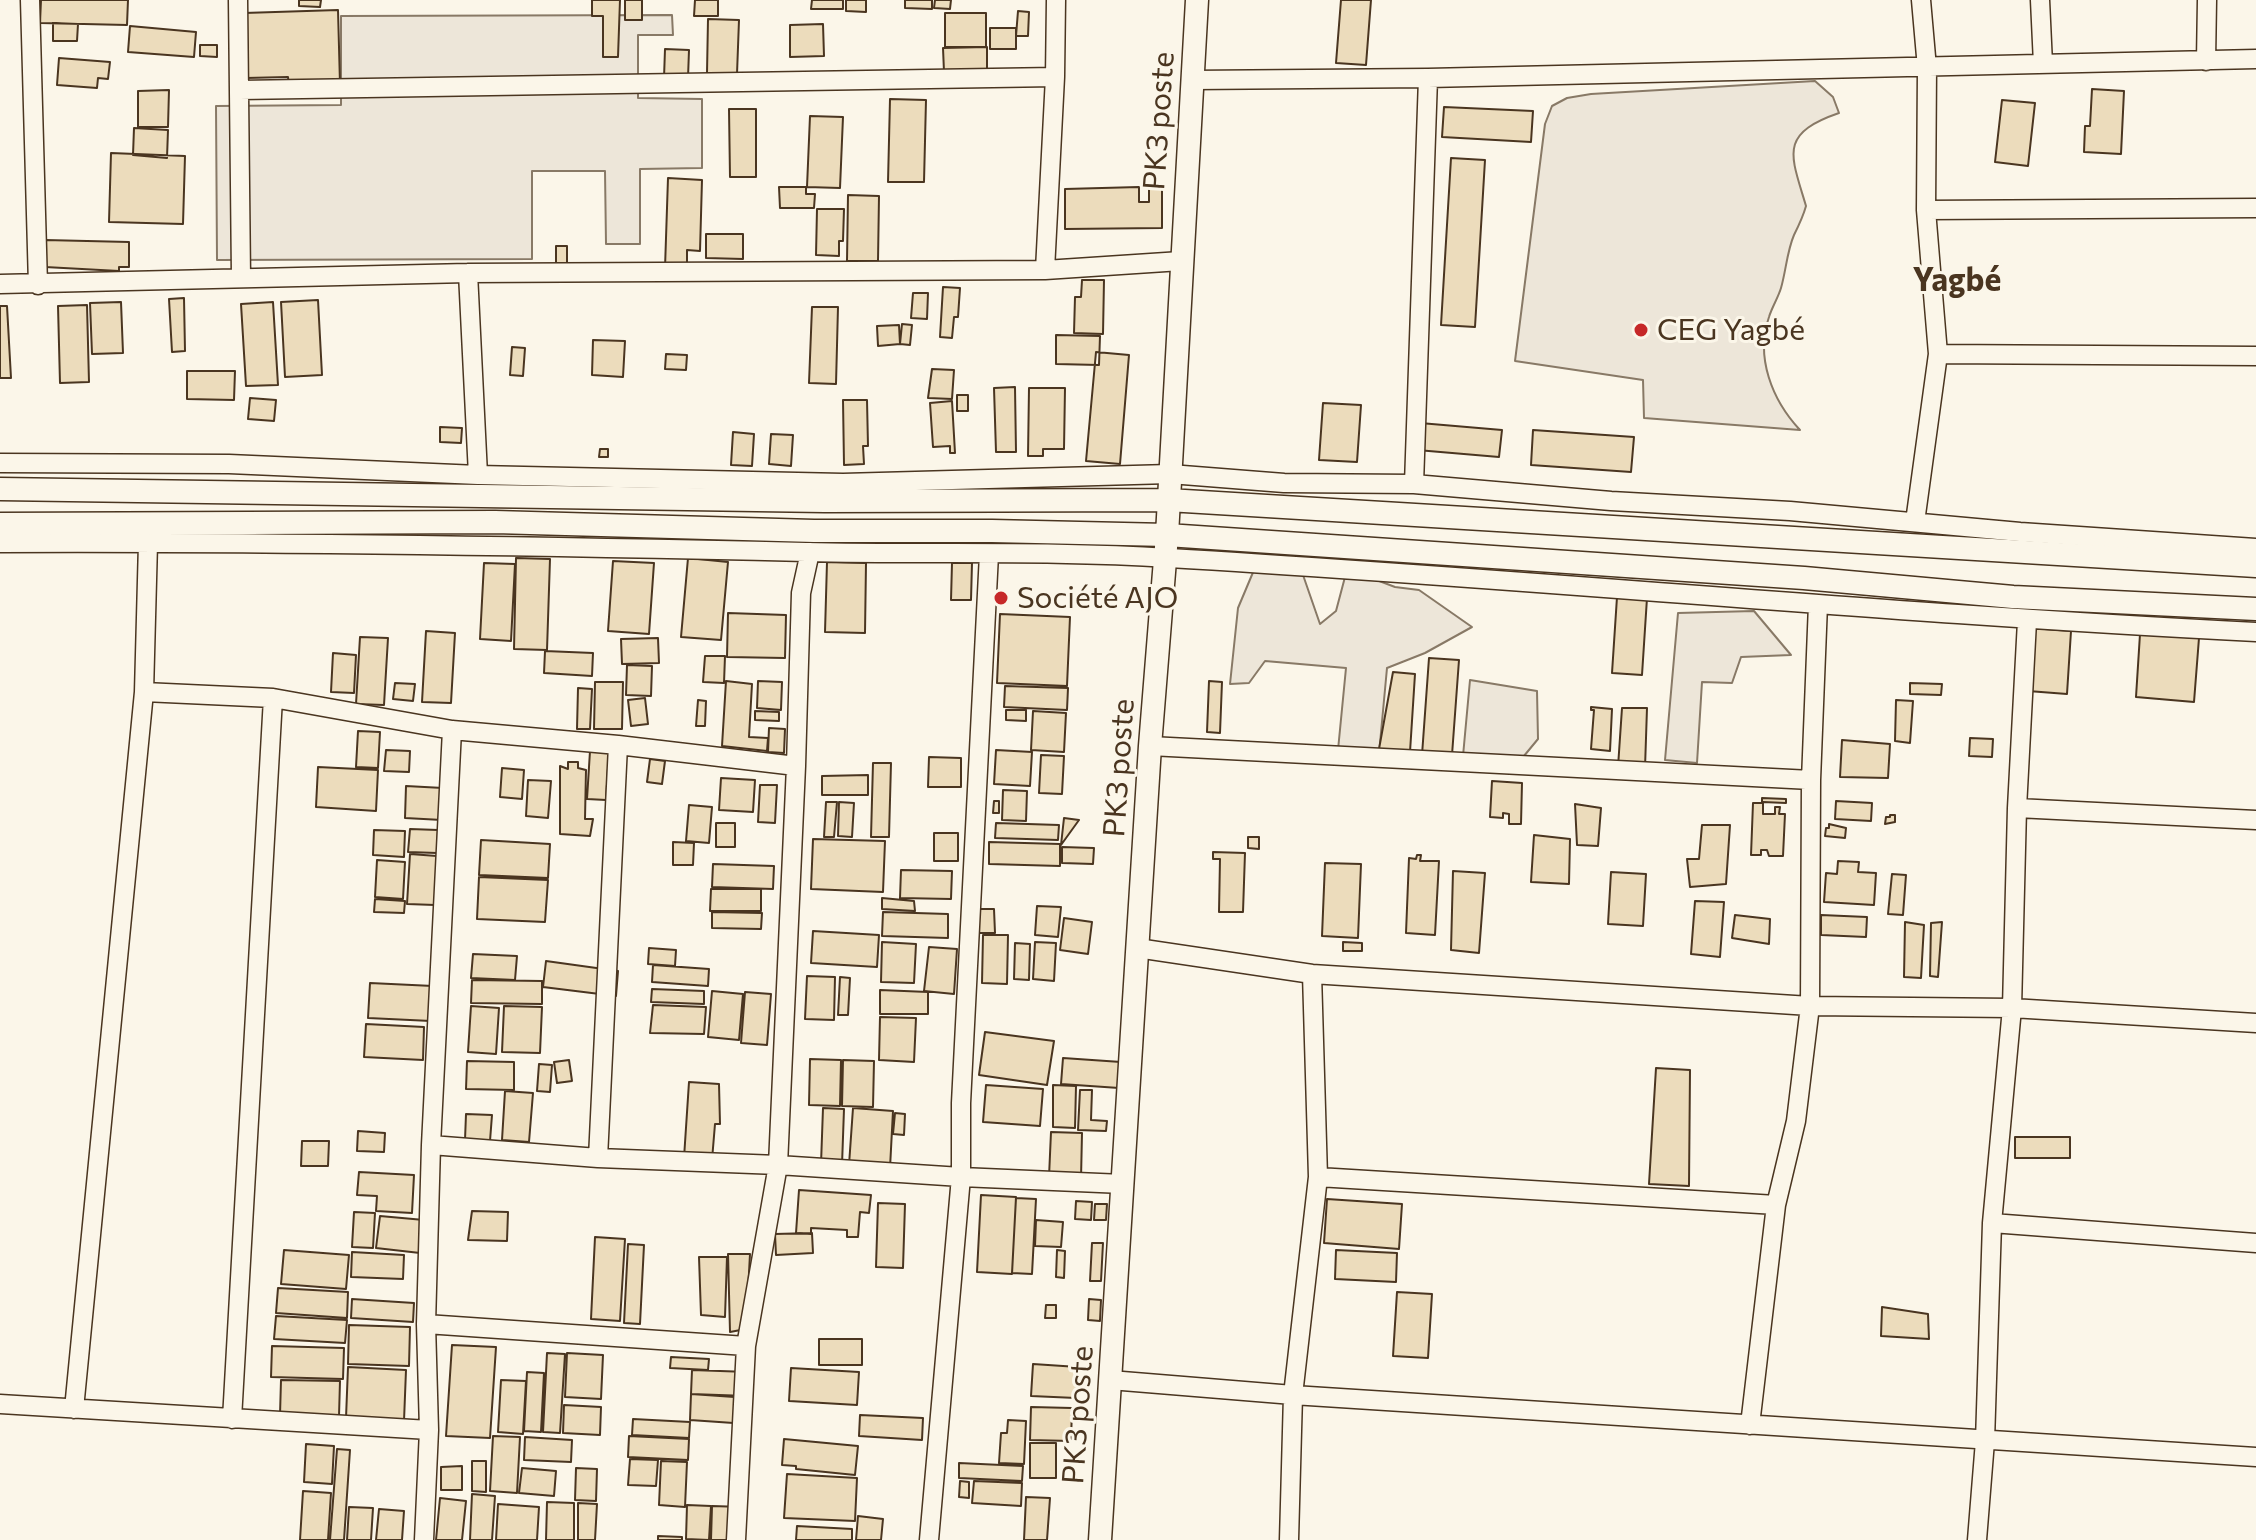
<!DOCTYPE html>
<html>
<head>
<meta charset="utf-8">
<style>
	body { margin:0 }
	canvas { display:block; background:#fbf6e9 }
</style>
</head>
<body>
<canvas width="2256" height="1540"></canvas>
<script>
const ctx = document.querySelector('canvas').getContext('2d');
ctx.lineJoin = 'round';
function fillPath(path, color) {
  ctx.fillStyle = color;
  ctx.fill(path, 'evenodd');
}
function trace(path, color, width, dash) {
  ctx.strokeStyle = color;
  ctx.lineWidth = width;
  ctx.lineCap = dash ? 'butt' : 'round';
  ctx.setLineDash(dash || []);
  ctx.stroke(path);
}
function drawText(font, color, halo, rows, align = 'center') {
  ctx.font = font + ' Commissioner,sans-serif';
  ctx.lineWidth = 6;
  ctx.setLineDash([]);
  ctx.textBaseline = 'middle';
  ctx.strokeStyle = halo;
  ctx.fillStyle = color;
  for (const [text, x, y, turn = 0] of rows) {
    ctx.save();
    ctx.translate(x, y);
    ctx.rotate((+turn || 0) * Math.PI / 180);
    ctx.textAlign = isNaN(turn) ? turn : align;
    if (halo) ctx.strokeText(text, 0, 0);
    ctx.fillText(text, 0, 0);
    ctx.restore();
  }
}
const green = new Path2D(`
	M672,15l1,20h-35v63l64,1v69l-62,1v75h-34l-1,-73h-73v88l-315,1 -1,-154 125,-1v-89z
	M1815,81l18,16 6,16c-61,21 -48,42 -33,93 -3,11 -7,19 -12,29 -7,16 -8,36 -13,53 -3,10 -9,19 -12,29 -14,40 3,83 31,113l-156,-12 -1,-38 -128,-19 30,-237 7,-18 15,-8 24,-4z
	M1254,570l49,5 17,49 16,-13 9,-34 29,2 21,8 24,3 53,37 -47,26 -38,15 -8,86 -41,-4 8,-82 -81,-7 -16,22 -19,1 8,-76z
	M1754,611l37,44 -50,2 -9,26 -30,-1 -5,81 -32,-3 13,-147z
	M1470,680l67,11 1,48 -19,23 -56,-6z`);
fillPath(green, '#ede6d9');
trace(green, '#887966', 2);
const building = new Path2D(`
	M41,0h87l-1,25 -87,-2z
	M299,0h22l-1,7 -21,-1z
	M592,0h28l-2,57h-15v-41h-11z
	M625,0h17v20h-17z
	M695,0h23v16h-24z
	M812,0h31v9h-32z
	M846,0h20v12l-20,-1z
	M905,0h27v9l-27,-1z
	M935,0h16l-1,9 -16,-1z
	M1341,0h30l-5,65 -30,-2z
	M338,10l2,74 -51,2 -1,-9 -42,1 -2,-65z
	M1018,11l11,1 -1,24h-12z
	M945,13h41v34h-41z
	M708,19l31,1 -2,54 -30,-1z
	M53,23l25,1 -1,17h-24z
	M823,24l1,32 -34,1v-32z
	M130,26l66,6 -2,25 -66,-5z
	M990,28h26v21h-26z
	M200,45h17v12l-17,-1z
	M987,47v24l-43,1 -1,-24z
	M665,49l24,1 -1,28h-24z
	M59,58l51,4 -2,17 -10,-1 -1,10 -40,-3z
	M2092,89l32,2 -3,63 -37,-2 1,-26h5z
	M169,90l-1,37h-30v-36z
	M890,99l36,1 -2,82h-36z
	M2002,100l33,3 -7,63 -33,-4z
	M1444,107l89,4 -2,31 -89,-5z
	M729,109h27v68h-26z
	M810,116l33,1 -3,71 -33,-1z
	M134,128l34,2 -1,28 -34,-3z
	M111,153l74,3 -2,68 -74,-2z
	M1451,158l34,2 -10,167 -34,-2z
	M668,178l34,2 -2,71 -13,-1v19l-22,-1z
	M779,187h27v7h9l-1,14h-34z
	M1139,187v15h10v-13h13v39l-97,1v-40z
	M848,195l31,1 -1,65h-31z
	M817,209h27l-1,32h-4v15l-23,-1z
	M706,234h37v25l-37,-1z
	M45,240l84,2v25h-10v4l-74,-4z
	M556,246h11v17h-11z
	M1082,280h22l-1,54 -29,-1 1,-36h6z
	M943,287l17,1 -2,29h-4l-2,21 -12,-1z
	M913,293h15l-1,26 -16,-1z
	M184,298l1,53 -13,1 -3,-53z
	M318,300l4,75 -37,2 -4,-75z
	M121,302l2,51 -31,1 -2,-51z
	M273,302l5,83 -32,1 -5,-82z
	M87,305l2,77 -29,1 -2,-77z
	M0,306h7l4,72h-11z
	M812,307h26l-2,77 -27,-1z
	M902,324l10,1 -2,20 -10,-1z
	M899,325l1,19 -22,2 -1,-20z
	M1056,335l44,1 -1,29 -43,-1z
	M593,340l32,1 -2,36 -31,-2z
	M512,347l13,1 -2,28 -13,-1z
	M1096,352l33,3 -9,109 -34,-3z
	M666,354l21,1 -1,15 -21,-1z
	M932,369l22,1 -2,29 -24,-1z
	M187,371h48l-1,29 -47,-1z
	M1015,387l1,65h-20l-2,-64z
	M1029,388h36l-1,61h-21v7h-15z
	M957,395h11v16h-11z
	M250,398l26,2 -2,21 -26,-2z
	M843,400h24l1,46h-5l1,18 -20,1z
	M952,401l3,52h-5v-7l-17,1 -3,-44z
	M1323,403l38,2 -4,57 -38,-2z
	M1420,423l82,7 -3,27 -82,-7z
	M440,427l22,1 -1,15 -21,-1z
	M1533,430l101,7 -3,35 -100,-7z
	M733,432l21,2 -2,32 -21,-1z
	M771,434l22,1 -2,31 -22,-2z
	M600,449h8v8h-9z
	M516,558l34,1 -3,91 -33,-1z
	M688,558l40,4 -7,78 -40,-3z
	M613,561l41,2 -5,71 -41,-3z
	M827,562l39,1 -1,70 -40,-1z
	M484,563l31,1 -4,77 -31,-2z
	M952,563h20l-1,37h-20z
	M1617,597l30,1 -5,77 -30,-2z
	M728,613l58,2 -1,43 -58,-1z
	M1000,614l70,3 -3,69 -70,-3z
	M2032,628l39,3 -4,63 -39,-3z
	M426,631l29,2 -4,70 -29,-1z
	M2140,634l59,4 -5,64 -58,-5z
	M360,637l28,1 -4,67 -28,-1z
	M658,638l1,25 -37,1 -1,-25z
	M545,651l48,2 -1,23 -48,-3z
	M333,653l23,2 -2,38 -23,-1z
	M705,656h20l-1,27 -21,-1z
	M1429,658l30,2 -7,95h-30z
	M627,665l25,1 -1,30 -25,-1z
	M1393,672l22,2 -5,78 -31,-3z
	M726,681l26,3 -3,53 19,1 -1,13 -45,-5z
	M758,681l24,1 -1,28 -24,-2z
	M1209,681l13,1 -2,51 -13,-1z
	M595,682h28l-1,47h-28z
	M395,683l20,1 -2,17 -20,-2z
	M1910,683l32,1 -1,11 -31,-1z
	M1005,686l63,2 -1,22 -63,-3z
	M578,688l14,1 -2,40h-13z
	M645,698l3,26 -17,2 -3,-26z
	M698,700l8,1 -1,25h-9z
	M1896,700l17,1 -3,42 -15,-2z
	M1591,707l21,2 -2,42 -19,-2 3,-39h-3z
	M1622,708h25l-2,60 -27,-1z
	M1006,710h20v11l-20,-1z
	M755,711l24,1v9l-24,-1z
	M1033,711l33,2 -2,39 -33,-2z
	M769,728l16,1 -1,24 -16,-1z
	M358,731l22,1 -2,36 -22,-1z
	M1970,738l23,1 -1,18 -23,-1z
	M1842,740l48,4 -2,34 -48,-1z
	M386,750l24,1 -1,21 -25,-1z
	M996,750l36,2 -2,34 -36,-2z
	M590,751l19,1 -3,48 -19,-1z
	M1041,755l23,1 -2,38 -23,-1z
	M929,757l32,1v29h-33z
	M650,759l15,2 -3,23 -15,-2z
	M568,762h10v6l8,2 -1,49h8l-3,17 -30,-2v-68l8,3z
	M873,763h18l-2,74h-18z
	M318,767l60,3 -2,41 -60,-4z
	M502,768l22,2 -2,29 -22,-2z
	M868,775v20h-46v-19z
	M721,778l34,2 -2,32 -34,-2z
	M528,780l23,1 -3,37 -22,-2z
	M1492,781l30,2 -1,41h-12v-10l-6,-1v5l-13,-1z
	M760,785h17l-2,38 -17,-1z
	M406,786l37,2 -1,32 -37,-2z
	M1003,790l24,1 -1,30 -24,-1z
	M1762,798l24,1v4l-23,-1v12h12v-7h5l-1,7h6l-2,42h-14l-2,-6h-6v5h-10l2,-52h9z
	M994,801h5v12h-6z
	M1836,801l36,2 -1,18 -36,-2z
	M826,802h11l-3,35h-10z
	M839,802l15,1 -2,34 -14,-1z
	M1575,804l26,4 -3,38 -21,-1z
	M689,805l23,2 -3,36 -23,-2z
	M1890,815h5v7l-10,2 1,-7h4z
	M1064,818l15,2 -18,25z
	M716,823h19v24h-19z
	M996,823l63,2 -1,15 -63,-2z
	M1829,824l17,4 -1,10 -20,-2 1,-8h3z
	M1702,825h28l-4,59 -36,3 -3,-28h12z
	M410,829l28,1 -1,23 -29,-1z
	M374,830l31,1 -1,26 -31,-2z
	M934,833h24v28h-24z
	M1534,835l36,4 -1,45 -38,-2z
	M1248,837h11v12l-11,-1z
	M813,839l72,2 -2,51 -72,-3z
	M481,840l69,4 -2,34 -69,-3z
	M673,842l21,1 -1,22h-20z
	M989,842l71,2v22l-71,-2z
	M1062,847l32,1 -1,16 -31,-1z
	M1213,852l32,1 -2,59h-24l1,-53h-7z
	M410,854l27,2 -2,49 -28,-1z
	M1417,855h4l-1,6h19l-4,74 -29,-2 3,-75 7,1z
	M377,860l28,2 -2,37 -28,-2z
	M1838,861l21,1 -1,10 18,1 -2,32 -50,-3 2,-29 11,1z
	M1325,863l36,1 -3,74 -36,-2z
	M713,864l61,2 -1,23 -61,-2z
	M901,870l51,1 -1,28 -51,-1z
	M1453,871l32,2 -6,80 -28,-3z
	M1611,872l35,2 -3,52 -35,-2z
	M1892,874l14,1 -3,40 -15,-1z
	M479,877l69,3 -3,42 -68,-3z
	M711,889h50v22h-51z
	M882,898l32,3 1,10 -33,-2z
	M375,899l30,2 -1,12 -30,-1z
	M1695,901l29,1 -4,55 -29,-3z
	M1037,906l24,1 -3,30 -23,-2z
	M976,909h18l1,24h-19z
	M712,912l50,1 -1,16 -49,-1z
	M883,912l65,2v24l-66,-2z
	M1735,915l35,4 -1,25 -37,-6z
	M1821,915l46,2 -1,20 -45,-2z
	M1064,918l28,4 -4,32 -28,-4z
	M1905,922l19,3 -3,53 -17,-1z
	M1942,922l-4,55 -8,-1 1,-53z
	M813,931l66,4 -2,32 -66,-4z
	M983,935h25l-1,49 -25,-1z
	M882,942l34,2 -2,39 -33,-1z
	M1035,942l21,1 -2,38 -21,-2z
	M1343,942l19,1v8h-19z
	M1015,943l15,1 -1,36 -15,-1z
	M929,947l28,2 -3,45 -30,-3z
	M649,948l27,2 -1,16 -27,-2z
	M473,954l44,2 -2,24 -44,-2z
	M546,961l72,10 -2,25 -73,-9z
	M653,965l56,4 -1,17 -56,-4z
	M807,976l28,1 -1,43 -29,-1z
	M840,977l10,1 -2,37h-10z
	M472,980l70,1v23l-71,-1z
	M370,983l63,3 -2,35 -63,-3z
	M652,989l52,2v13l-53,-2z
	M880,990l48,2v22h-48z
	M712,991l31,3 -4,46 -31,-3z
	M745,992l26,2 -4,51 -26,-2z
	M653,1005l53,2 -2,27 -54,-1z
	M471,1006l28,2 -3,46 -28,-2z
	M504,1006l38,1 -2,46 -38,-1z
	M880,1017l36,1 -2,44 -35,-2z
	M366,1024l58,3 -1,33 -59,-3z
	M985,1032l69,9 -7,44 -68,-10z
	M1063,1058l58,4 -2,26 -58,-4z
	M810,1059l31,1 -1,46 -31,-1z
	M569,1060l3,21 -15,2 -3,-21z
	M843,1060l31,1 -1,46 -31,-1z
	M467,1061l47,1v28l-48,-1z
	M539,1064l13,1 -2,27 -13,-1z
	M1656,1068l34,2 -1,116 -40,-2z
	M689,1082l30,2 1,40h-5l-3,36 -28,-2z
	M986,1085l57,4 -3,37 -57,-4z
	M1053,1085l23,1 -1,42 -22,-1z
	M1080,1090h12l-1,30 16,1 -1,10 -28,-1z
	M505,1091l28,2 -4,49 -27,-2z
	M823,1108l21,1 -2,56 -21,-1z
	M853,1108l40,3 -3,57 -41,-3z
	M895,1113l10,1 -1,21 -11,-1z
	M466,1114l26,1 -2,26 -25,-1z
	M358,1131l27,2 -1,19 -27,-1z
	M1051,1132l31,1 -1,46 -32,-2z
	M2015,1137h55v21h-55z
	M302,1141h27l-1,25h-27z
	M359,1172l55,3 -2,38 -36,-2 1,-15 -20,-1z
	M799,1190l72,5 -2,18 -9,-1 -2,25h-11v-7l-36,-2v6l-15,-1z
	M981,1195l35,2 -4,77 -35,-2z
	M1016,1198l20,1 -4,75 -20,-1z
	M1327,1199l75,5 -3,45 -75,-6z
	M1076,1201l16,1 -1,18 -16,-1z
	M878,1203l27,1 -2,64 -27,-1z
	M1095,1204h12l-1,16h-12z
	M472,1211l36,1 -1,29 -39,-1z
	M354,1212l21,1 -2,35 -21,-1z
	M380,1216l44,4 -4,33 -44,-5z
	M1036,1220l27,2 -2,25 -26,-1z
	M812,1233l1,20 -37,2 -1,-21z
	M595,1237l30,2 -5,82 -29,-2z
	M1092,1243h11l-2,38h-11z
	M628,1244l16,1 -4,79 -16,-1z
	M284,1250l65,5 -3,34 -65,-5z
	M1057,1250l8,1 -1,27 -8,-1z
	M1336,1250l61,3 -1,29 -61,-3z
	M352,1252l52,3 -1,24 -52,-2z
	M728,1254h22l-4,75 -16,3z
	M699,1257h28l-2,60 -24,-2z
	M278,1288l70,4 -1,26 -71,-5z
	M1397,1292l35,2 -4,64 -35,-2z
	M352,1299l62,4 -1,19 -62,-4z
	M1089,1299l12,1 -1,21 -12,-1z
	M1046,1305h10v13h-11z
	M1882,1307l46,7 1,25 -48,-3z
	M276,1316l71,4 -2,23 -71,-4z
	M349,1325l61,2 -1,39 -61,-2z
	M819,1339h43v26h-43z
	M452,1345l44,2 -6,91 -44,-2z
	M272,1346l72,2 -1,31 -72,-2z
	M547,1353l18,1 -5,79 -17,-1z
	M567,1353l36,2 -2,44 -36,-2z
	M671,1357l38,2 -1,11 -38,-2z
	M1033,1364l45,3 -2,31 -45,-2z
	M348,1367l58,3 -2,51 -58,-3z
	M791,1368l68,4 -2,33 -68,-4z
	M692,1370l56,2 -1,24 -56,-2z
	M527,1372l17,1 -3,59 -17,-1z
	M281,1380l59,1 -1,35 -59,-1z
	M501,1380l25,1 -3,53 -25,-2z
	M691,1394l58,4 -1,26 -58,-4z
	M564,1405l37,2 -1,28 -37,-2z
	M1031,1407l41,1 -1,33 -41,-1z
	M860,1415l63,3 -1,22 -63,-4z
	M633,1419l57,3 -1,16 -57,-3z
	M1008,1420l18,1 -2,43 -25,-1 2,-30h6z
	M493,1436l27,1 -3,56 -27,-2z
	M629,1436l60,3 -1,21 -60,-3z
	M525,1437l47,3 -1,22 -47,-2z
	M784,1439l74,7 -3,29 -59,-6v-3l-14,-1z
	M1030,1443h26v35h-26z
	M306,1444l28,2 -2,38 -28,-2z
	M337,1449l13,1 -6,90h-14z
	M630,1459l28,1 -2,26 -28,-1z
	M472,1461h14v31l-14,-1z
	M661,1461l26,1 -2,45 -26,-2z
	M959,1463l64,3 -1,15 -63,-3z
	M462,1466v24h-21v-23z
	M522,1468l34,3 -2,25 -35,-3z
	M576,1468l21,1 -1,32 -21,-1z
	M787,1474l70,4 -2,43 -71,-3z
	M960,1481l9,1v16l-10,-1z
	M974,1481l48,2 -1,23 -49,-3z
	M303,1491l28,2 -3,47h-28z
	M472,1494l23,2 -3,44h-22z
	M1026,1497l24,1 -3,42h-23z
	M440,1498l26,3 -4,39h-26z
	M547,1502l27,1v37h-28z
	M578,1503l19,1 -2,36h-17z
	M498,1504l41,3 -2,33h-41z
	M687,1505l24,1 -2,34 -23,-1z
	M712,1506l31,1 -1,33h-31z
	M349,1507l24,1 -2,32h-24z
	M379,1509l25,2 -2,29h-26z
	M858,1516l25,3 -2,21h-25z
	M797,1526l55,3v11h-56z
	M658,1536l24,1v3h-24z`);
fillPath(building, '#ecdcbc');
trace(building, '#4a3520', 2);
const minor = new Path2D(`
	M30,0l8,285
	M238,0l3,277
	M2040,0l3,64
	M2206,61l1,-61
	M1192,80l236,-2 828,-19
	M240,90l815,-13
	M1926,210l330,-2
	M1045,270l10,-193 1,-77
	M468,273l10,202
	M0,284l468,-11 577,-3 136,-9
	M1938,354l318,2
	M0,463l229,1 249,11 365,8 327,-9 114,9 130,1 197,17 179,10 230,21 236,16
	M1414,484l14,-406
	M1915,522l23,-168 -12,-144 1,-142 -6,-68
	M0,543c269,-1 537,3 806,9 121,3 242,-2 363,6 363,21 724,56 1087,74
	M144,692l129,6 179,32 166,15 178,21
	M1150,746l661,34
	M2017,808l239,12
	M1137,948l175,26 498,32 202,2 244,15
	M431,1145l167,13 180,7 183,12 162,7
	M598,1158l20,-413
	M1318,1177l458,28
	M1992,1223l264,20
	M426,1324l320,22
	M1110,1380l183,15 963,62
	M0,1404l429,26
	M74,1409l70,-717 4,-149
	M232,1419l41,-721
	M1750,1425l26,-220 20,-84 14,-115 1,-226 7,-176
	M424,1540l5,-110 -3,-106 5,-179 21,-415
	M736,1540l10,-194 32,-181 18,-399 5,-173 9,-41
	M929,1540l32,-363v-74l28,-549
	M1289,1540l4,-145 25,-218 -6,-203
	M1977,1540l8,-99 7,-218 20,-215 5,-200 10,-187`);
const tertiary = new Path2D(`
	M0,489l825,12 343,-1 1088,66
	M0,524l495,-2 319,9h178l175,4 637,43 209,19 243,12
	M1100,1540l50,-794 17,-211 30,-535`);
trace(minor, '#4a3520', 21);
trace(tertiary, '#4a3520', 25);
trace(minor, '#fbf6e9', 18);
trace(tertiary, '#fbf6e9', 22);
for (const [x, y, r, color] of [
	[1641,330,8,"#c62828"],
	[1001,598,8,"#c62828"]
]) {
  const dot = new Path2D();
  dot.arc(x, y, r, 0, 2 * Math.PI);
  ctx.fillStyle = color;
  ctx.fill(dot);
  trace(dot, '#fbf6e9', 3);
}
drawText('30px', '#4a3520', '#fbf6e9', [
	["PK3 poste",1159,121,-86],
	["PK3 poste",1119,768,-86],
	["PK3 poste",1078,1415,-86]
]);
drawText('30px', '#4a3520', '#fbf6e9', [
	["CEG Yagbé",1657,330],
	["Société AJO",1017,598]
], 'left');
drawText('bold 32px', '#4a3520', '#fbf6e9', [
	["Yagbé",1957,280]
]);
</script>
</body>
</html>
